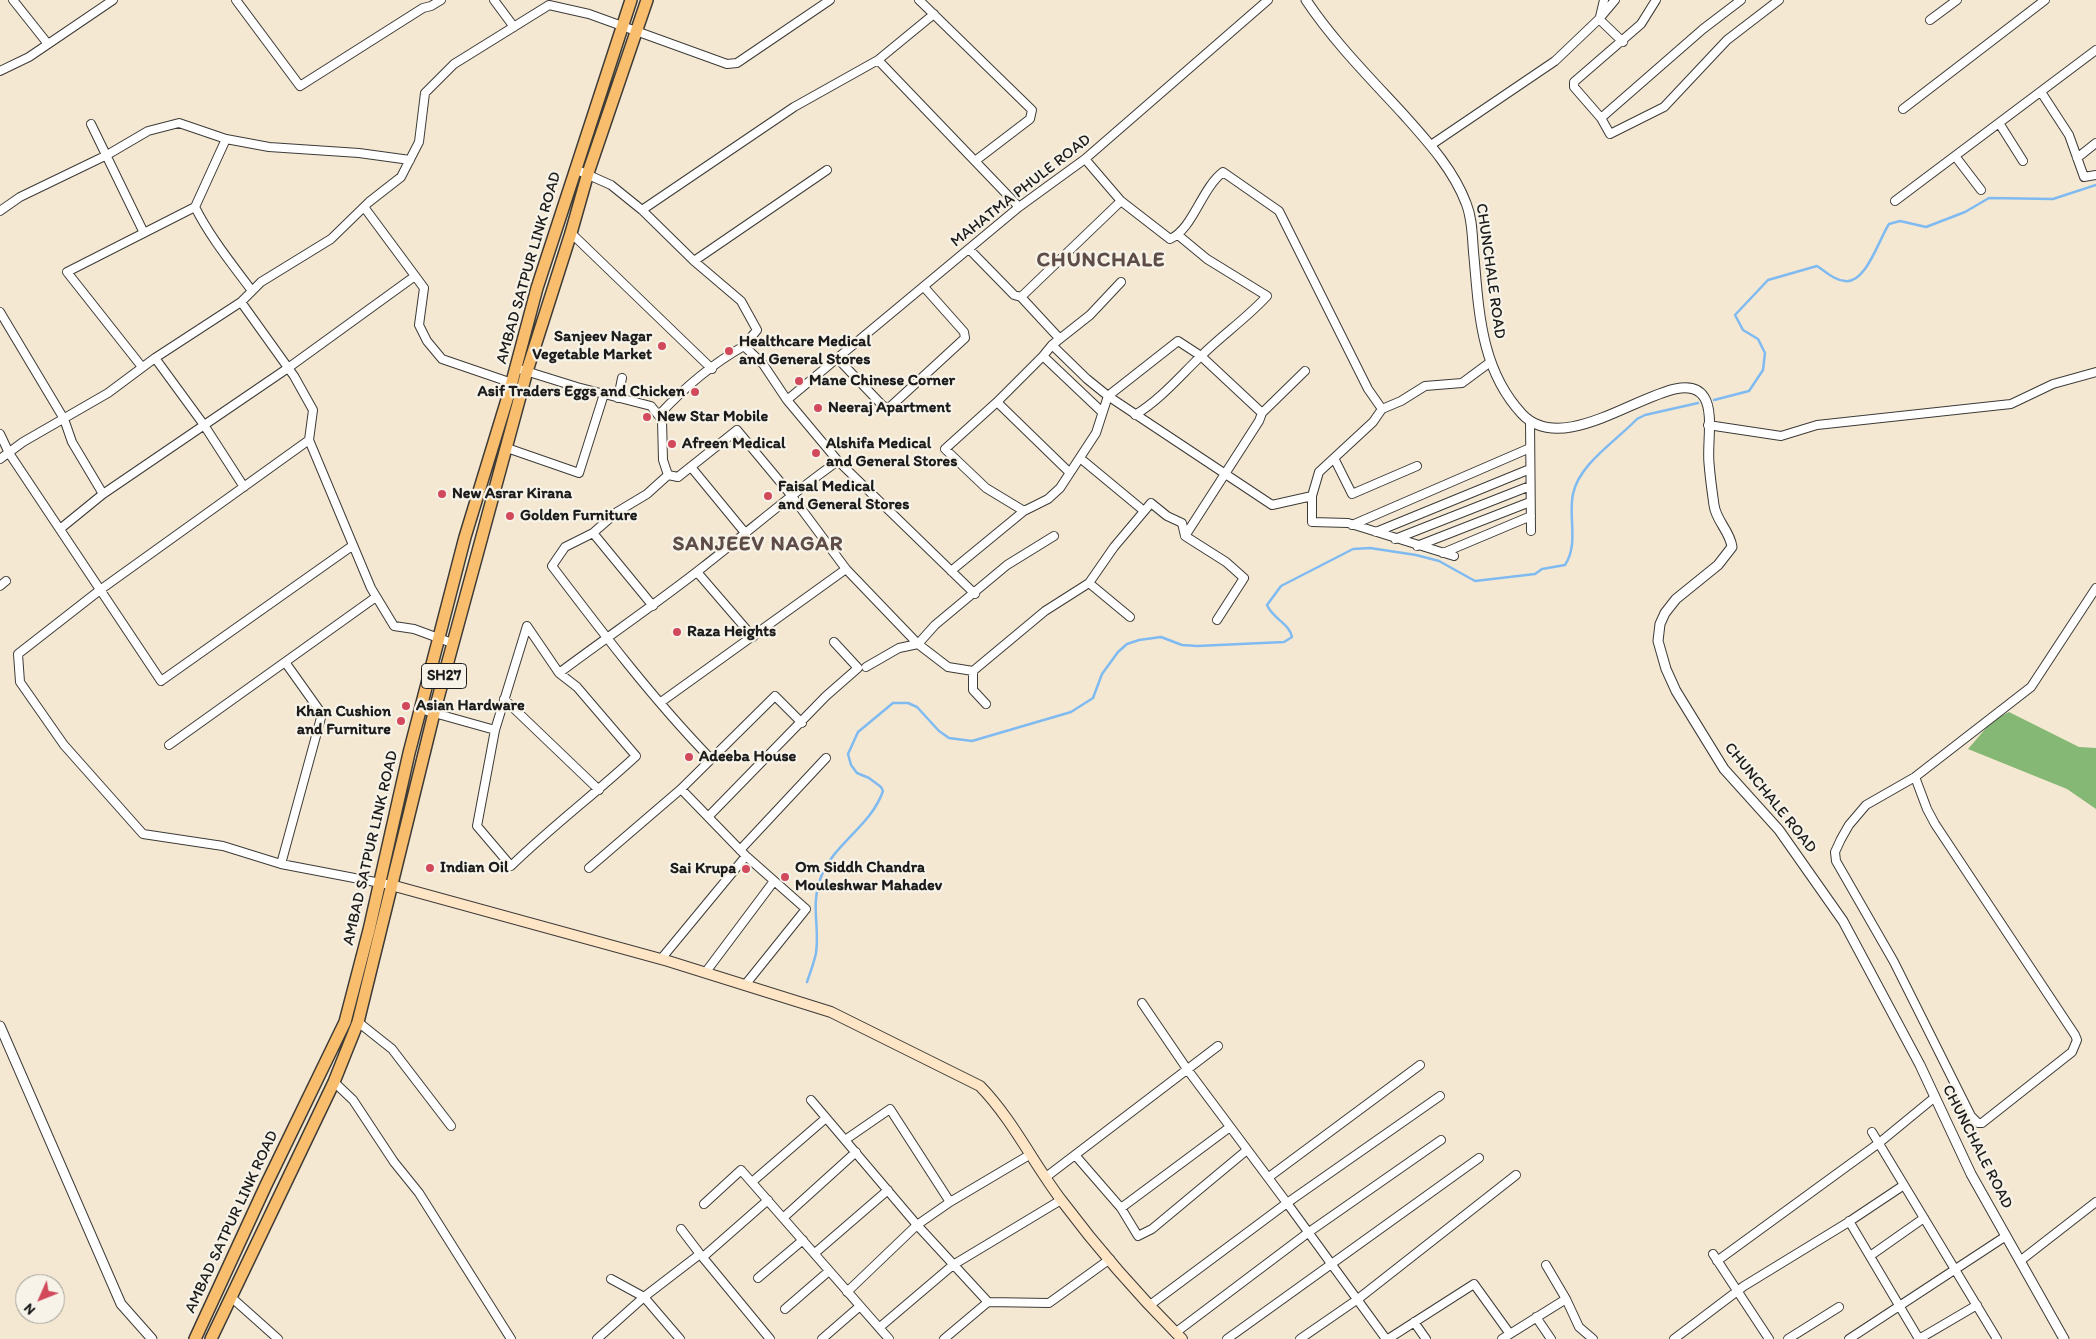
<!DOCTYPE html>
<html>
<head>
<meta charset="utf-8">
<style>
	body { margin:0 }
	#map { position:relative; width:2096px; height:1339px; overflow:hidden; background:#f5e8d3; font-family:Itim,sans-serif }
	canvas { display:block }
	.north { position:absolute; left:15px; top:1274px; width:50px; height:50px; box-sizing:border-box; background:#f7f3e8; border:1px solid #9f9d96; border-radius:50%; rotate:226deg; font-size:14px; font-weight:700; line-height:20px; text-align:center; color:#1c1c1c }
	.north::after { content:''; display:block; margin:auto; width:18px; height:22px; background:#d1495b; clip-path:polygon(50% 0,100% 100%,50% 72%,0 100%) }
</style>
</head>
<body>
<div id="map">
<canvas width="2096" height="1339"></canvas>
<div class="north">N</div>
</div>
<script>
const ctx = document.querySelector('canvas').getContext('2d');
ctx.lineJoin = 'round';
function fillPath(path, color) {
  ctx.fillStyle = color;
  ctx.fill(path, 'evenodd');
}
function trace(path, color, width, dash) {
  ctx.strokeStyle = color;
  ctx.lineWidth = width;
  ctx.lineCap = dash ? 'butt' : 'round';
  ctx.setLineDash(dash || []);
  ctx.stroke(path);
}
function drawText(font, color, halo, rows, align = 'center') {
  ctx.font = font + ' Itim,sans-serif';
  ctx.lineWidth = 4.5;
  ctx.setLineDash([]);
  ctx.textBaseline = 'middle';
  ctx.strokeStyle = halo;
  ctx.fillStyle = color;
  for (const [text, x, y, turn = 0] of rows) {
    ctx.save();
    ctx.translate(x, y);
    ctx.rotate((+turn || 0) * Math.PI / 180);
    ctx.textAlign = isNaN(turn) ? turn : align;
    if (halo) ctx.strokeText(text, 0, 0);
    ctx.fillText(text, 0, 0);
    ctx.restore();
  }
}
fillPath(new Path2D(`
	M2009,712l70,35 17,1v61l-29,-20 -99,-40 25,-29z`), '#84b874');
trace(new Path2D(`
	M1714,400l35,-9 14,-21 2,-17 -7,-14 -15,-9 -8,-15 33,-35 49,-14c9,6 17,14 28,15 21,3 34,-42 44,-57l11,-3 26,6 39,-15 24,-14 64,1 43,-14
	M807,982c3,-9 7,-19 9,-29 4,-27 -6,-47 5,-76 13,-34 50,-51 62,-86l-2,-4 -12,-9 -12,-5 -6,-8 -3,-11 10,-22 35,-29h15l9,4 22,24 10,7 23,3 99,-29 22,-14 9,-24 16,-22 9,-8 12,-4 22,-3 21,8 15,1 87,-4 8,-5c-3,-14 -19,-18 -25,-32l14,-19 72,-37 17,-1 46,7 23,6 36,20 60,-7 7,-5 23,-4c14,-21 3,-48 8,-71 6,-30 43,-53 64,-75l8,-4 53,-12`), '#7fbaf1', 2.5);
const minor = new Path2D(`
	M13,0l35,44
	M236,0l64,86 123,-78 8,-2 10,-6
	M494,0l20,27
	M919,0l113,110 -2,9 -55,42
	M1741,0l-38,29 -102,89 9,16 54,-27 63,-67 52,-40
	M1600,17l4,-17
	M1599,19l16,-19
	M1930,20l27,-20
	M878,60l141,147
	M0,71l29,-14 84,-57
	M2041,92l28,43 15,42 12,-2
	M1903,109l142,-109
	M1601,118l-27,-31v-5l67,-58 15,-24
	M1999,123l24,38
	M91,124l53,109
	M1431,145l124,-84 44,-42 24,23
	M1955,156l26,34
	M2077,158l19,-15
	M1085,159l36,42 49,38c23,-10 31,-50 53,-67l56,39 89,178 14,20 19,-8 24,-15 37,-3 27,-20
	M1895,201l201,-151
	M195,207c15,30 37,57 57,84
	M364,207l60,81 -5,37 8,16 15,18 70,24
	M642,210l152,-103 84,-47 56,-46
	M0,211l20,-14 87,-42 41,-24 31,-8 47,16 43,8 90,6 51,7
	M571,233l141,136
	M969,249l45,46 7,2 38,41
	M694,261l133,-91
	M1021,297l100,-96
	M241,302l20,-20 70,-43 38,-37 32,-25 18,-35 6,-49 29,-29 95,-59 40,9 138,50 10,-1 93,-63
	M0,312l64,107 8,23 31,52
	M1052,345l35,34 21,17 164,109 40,-9
	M1043,356l58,55
	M155,358l49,67 40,62
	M838,359l44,46 5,3 3,-1 75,-69 -1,-6 -40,-45
	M142,367l-75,-95 128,-65 31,-68
	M516,368l61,19 74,19 11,14 1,40 5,15 -21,19 -30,18 -24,21 -28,14 -13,19c50,66 100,132 158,192
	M618,398l4,-20
	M787,400l232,-193 66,-48 183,-159
	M997,402l72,70
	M1382,409l-9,13 -54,50 -7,24v26l36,1 106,33
	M659,415c24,-26 53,-51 85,-69
	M1135,415c26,-16 44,-38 66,-59 21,-21 46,-38 66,-60l-60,-37 -29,-24
	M1530,421l1,110
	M1708,425l73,11 36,-11 194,-21 42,-20 43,-12
	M0,434l9,19 152,228 191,-135
	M309,440l-209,150 -82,64 2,28 44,63 79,89 80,12 58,18 110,21
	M507,448l72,25 25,-79
	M1080,458l64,53
	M1334,458l18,36 65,-28
	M0,459l23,-17 85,-49 47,-35 86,-56 53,74 19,34 -4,30 62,148 23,38 20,3 38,14
	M838,461l137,133
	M691,467l55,67
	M1024,511l-38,-23 -41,-39 52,-47 46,-46 9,-11 38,-30 31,-33
	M1352,525l178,-77
	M60,529l43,-35 185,-126 127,-92
	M1376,532l154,-63
	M593,533l60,73
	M1185,536l74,-115 3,-8 43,-42
	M1395,539l135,-53
	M1417,546l113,-44
	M1443,553l88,-37
	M846,569l72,75 17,-19 72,-60 47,-29
	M951,571l73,-60 24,-12 12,-11 36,-55 12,-37 70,-55 23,15 61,57
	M697,572l56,65
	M1089,583l41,34
	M0,586l6,-5
	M866,667l33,-19 19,-4 30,23 25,4 72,-60 44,-28 25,-36 37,-44 16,13 15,7 3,13 41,26 18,16 -27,42
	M973,671v19l13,14
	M559,673c48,-36 97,-69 144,-106 45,-35 88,-73 135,-106l-51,-61 -24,-36 -19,-18 13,-16 -16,-29 -47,-40 -52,-51 -31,-25 -36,-16
	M504,699l95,91
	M661,702l185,-133 -55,-74 -54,-65 -59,47 -10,-2
	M420,709l75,21 32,-104 32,47 18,14 59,69c-41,38 -85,71 -125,110l-34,-40 18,-96
	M169,745l207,-148
	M1915,777l12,32 8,15 140,211 2,5 -5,12 -90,71h-4l-7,-7 -77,-154 -58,-101 -1,-9 6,-13 8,-14 17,-20 49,-28 116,-90 65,-99
	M708,817l118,-121 32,-28 -24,-26
	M740,850l86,-92
	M281,864l41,-150 -37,-52
	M589,868l92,-79
	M661,959l85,-103 -65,-67 94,-93 27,27
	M705,973l69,-92
	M745,985l61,-76 -60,-53
	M1142,1003l45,66 100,134 153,-107
	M358,1022l34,27 59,77
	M334,1082l19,18 41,62 25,31 92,146
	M811,1100l106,125 71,77 61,1 61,-44
	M1872,1132l125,207
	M845,1140l45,-31 60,93
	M1075,1155l46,53 17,28 14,-7 95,-79
	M1046,1177l172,-131
	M1269,1177l151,-112
	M752,1182l74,-64
	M704,1204l37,-34 148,169
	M1121,1208l109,-81
	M783,1218l73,-66
	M1849,1221l70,118
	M815,1253l73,-63
	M700,1254l70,85
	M1713,1254l56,85
	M1870,1256l54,-38
	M703,1257l65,-57
	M1717,1261l162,-118 56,-46
	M2020,1261l76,-59
	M1546,1265l20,34
	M758,1278l45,-38
	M611,1279l33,18 36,42
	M847,1292l70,-67 33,-23 81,-48
	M231,1297l47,42
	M1150,1305l137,-102 99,136
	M785,1309l44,-38
	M1536,1317l15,22
	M1414,1322l12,17
	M880,1327l73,-62 108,-65
	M1175,1333l134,-101 132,-92
	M597,1339l47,-42 56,-43 -19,-25
	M822,1339l38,-33
	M944,1339l44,-37
	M1227,1339l252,-181
	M1300,1339l58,-40 158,-124
	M1388,1339l86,-55 36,50
	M1502,1339l64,-40 13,28 14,12
	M1674,1339l70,-53 103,-63 57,-38
	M1788,1339l51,-32
	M1849,1339l157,-103
	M1919,1339l58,-34`);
const tertiary = new Path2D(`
	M1306,0c28,42 64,78 98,115 24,27 49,54 62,88 7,17 6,36 8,54 5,56 7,113 48,157 49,52 157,-58 182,-17 10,15 3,48 5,66 1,14 3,28 5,42 2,16 16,26 18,42l-14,18 -42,34 -11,14 -5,11 -2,17 8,28 10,22 48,78 55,61 64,91 77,144 51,109 93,165
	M0,1026l121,278 31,35`);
const secondary = new Path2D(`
	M391,885l277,76 163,51 149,74c33,34 53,77 82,115 36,48 77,95 120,138`);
const primary = new Path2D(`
	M195,1339l71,-154 79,-163 24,-92 40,-177 56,-216 44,-144 28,-105 94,-288
	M211,1339l123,-257 24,-60 76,-309 93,-342 44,-138 17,-60 59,-173`);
trace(minor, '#3d3b37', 10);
trace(tertiary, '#3d3b37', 11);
trace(secondary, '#3d3b37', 12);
trace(primary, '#3d3b37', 14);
trace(minor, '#fff', 8);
trace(tertiary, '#fff', 9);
trace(secondary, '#fde5c5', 10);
trace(primary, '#f9be6d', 11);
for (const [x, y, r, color] of [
	[662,346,5,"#d1495b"],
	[729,351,5,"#d1495b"],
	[799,381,5,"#d1495b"],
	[695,392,5,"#d1495b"],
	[818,408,5,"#d1495b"],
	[647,417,5,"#d1495b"],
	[672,444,5,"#d1495b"],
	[816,453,5,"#d1495b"],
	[442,494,5,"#d1495b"],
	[768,496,5,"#d1495b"],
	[510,516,5,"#d1495b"],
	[677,632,5,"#d1495b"],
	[406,706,5,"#d1495b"],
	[401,721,5,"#d1495b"],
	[689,757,5,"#d1495b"],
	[430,868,5,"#d1495b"],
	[746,869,5,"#d1495b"],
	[785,877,5,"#d1495b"]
]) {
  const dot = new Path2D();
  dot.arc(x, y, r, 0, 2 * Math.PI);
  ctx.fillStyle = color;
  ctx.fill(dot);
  trace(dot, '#f7f3e8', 2);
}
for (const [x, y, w] of [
	[444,676,45]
]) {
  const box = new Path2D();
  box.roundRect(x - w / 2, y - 12.5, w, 25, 4);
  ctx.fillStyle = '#f7f3e8';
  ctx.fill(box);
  trace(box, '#1c1c1c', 1);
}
drawText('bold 15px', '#1c1c1c', null, [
	["SH27",444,676]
]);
drawText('16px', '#1c1c1c', '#f7f3e8', [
	["MAHATMA PHULE ROAD",1021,191,-38],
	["AMBAD SATPUR LINK ROAD",529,268,-74],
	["CHUNCHALE ROAD",1490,271,82],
	["CHUNCHALE ROAD",1770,798,51],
	["AMBAD SATPUR LINK ROAD",371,848,-77],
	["CHUNCHALE ROAD",1977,1147,63],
	["AMBAD SATPUR LINK ROAD",232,1222,-65]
]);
drawText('bold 16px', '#1c1c1c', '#f7f3e8', [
	["Sanjeev Nagar",652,337,"right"],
	["Vegetable Market",652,355,"right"],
	["Healthcare Medical",739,342],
	["and General Stores",739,360],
	["Mane Chinese Corner",809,381],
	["Asif Traders Eggs and Chicken",685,392,"right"],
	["Neeraj Apartment",828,408],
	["New Star Mobile",657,417],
	["Afreen Medical",682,444],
	["Alshifa Medical",826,444],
	["and General Stores",826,462],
	["Faisal Medical",778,487],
	["and General Stores",778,505],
	["New Asrar Kirana",452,494],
	["Golden Furniture",520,516],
	["Raza Heights",687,632],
	["Asian Hardware",416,706],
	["Khan Cushion",391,712,"right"],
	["and Furniture",391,730,"right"],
	["Adeeba House",699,757],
	["Indian Oil",440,868],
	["Om Siddh Chandra",795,868],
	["Mouleshwar Mahadev",795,886],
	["Sai Krupa",736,869,"right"]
], 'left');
ctx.letterSpacing = '1px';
drawText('bold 21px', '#5d4c48', '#f7f3e8', [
	["CHUNCHALE",1101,261],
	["SANJEEV NAGAR",758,545]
]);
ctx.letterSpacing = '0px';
</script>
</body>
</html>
